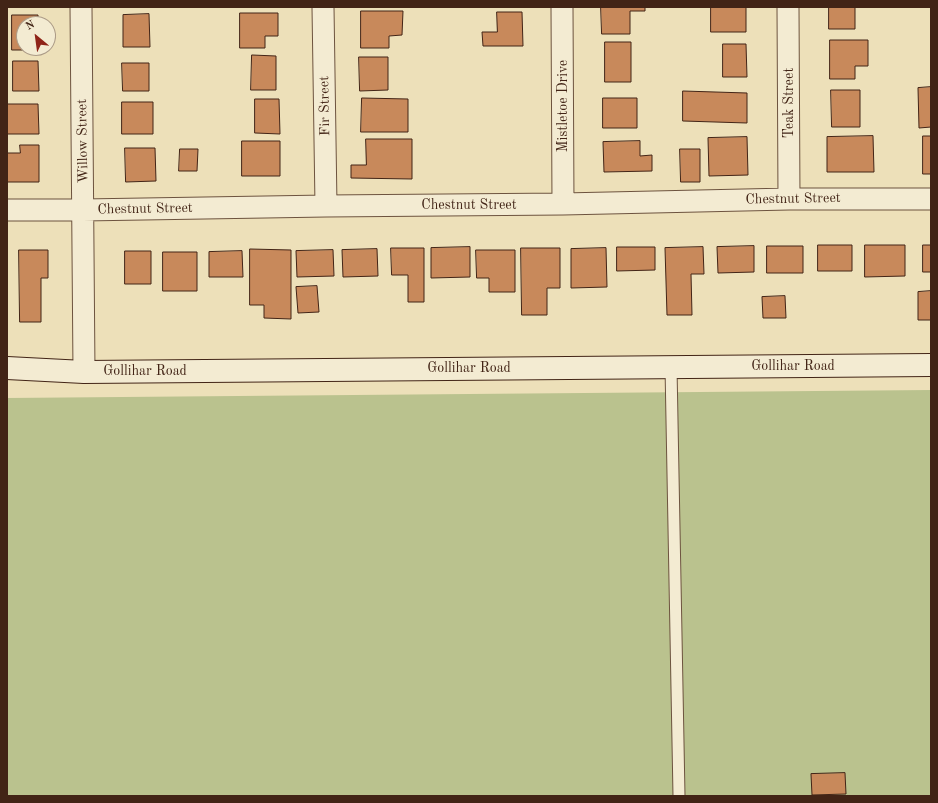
<!DOCTYPE html>
<html>
<head>
<meta charset="utf-8">
<style>
	body { margin:0 }
	#map { position:relative; width:938px; height:803px; overflow:hidden; background:#ede0b9; font-family:"Old Standard TT",serif }
	canvas { display:block }
	.frame { position:absolute; inset:0; border:8px solid #422416; pointer-events:none }
	.north { position:absolute; left:16px; top:16px; width:40px; height:40px; box-sizing:border-box; background:#f3ebd2; border:1px solid #ac9b87; border-radius:50%; rotate:331deg; font-size:11px; font-weight:700; line-height:16px; text-align:center; color:#422416 }
	.north::after { content:''; display:block; margin:auto; width:14px; height:18px; background:#8f2418; clip-path:polygon(50% 0,100% 100%,50% 72%,0 100%) }
</style>
</head>
<body>
<div id="map">
<canvas width="938" height="803"></canvas>
<div class="frame"></div>
<div class="north">N</div>
</div>
<script>
const ctx = document.querySelector('canvas').getContext('2d');
ctx.lineJoin = 'round';
function fillPath(path, color) {
  ctx.fillStyle = color;
  ctx.fill(path, 'evenodd');
}
function trace(path, color, width, dash) {
  ctx.strokeStyle = color;
  ctx.lineWidth = width;
  ctx.lineCap = dash ? 'butt' : 'round';
  ctx.setLineDash(dash || []);
  ctx.stroke(path);
}
function drawText(font, color, halo, rows, align = 'center') {
  ctx.font = font + ' "Old Standard TT",serif';
  ctx.lineWidth = 3;
  ctx.setLineDash([]);
  ctx.textBaseline = 'middle';
  ctx.strokeStyle = halo;
  ctx.fillStyle = color;
  for (const [text, x, y, turn = 0] of rows) {
    ctx.save();
    ctx.translate(x, y);
    ctx.rotate((+turn || 0) * Math.PI / 180);
    ctx.textAlign = isNaN(turn) ? turn : align;
    if (halo) ctx.strokeText(text, 0, 0);
    ctx.fillText(text, 0, 0);
    ctx.restore();
  }
}
fillPath(new Path2D(`
	M931,390v406h-924v-398z`), '#bac28e');
const building = new Path2D(`
	M601,7h44v4h-15v23h-28z
	M711,7h35v25h-35z
	M829,7h26v22h-26z
	M361,11h42l-1,24 -13,1v12h-28z
	M497,12h25l1,34h-40l-1,-14h15z
	M240,13h38v23h-13v12h-25z
	M149,14l1,33h-27v-32z
	M12,15h26v9h-14v24h14v2h-26z
	M830,40h38v26h-13v13h-25z
	M605,42h26v40h-26z
	M723,44h23l1,33h-24z
	M252,55l24,1v34h-25z
	M359,57h29v33l-28,1z
	M13,61h25l1,30h-26z
	M122,63h27v28h-26z
	M931,87v40l-12,1 -1,-40z
	M831,90h29v37h-28z
	M683,91l64,2v30l-64,-2z
	M362,98l46,1v33h-47z
	M603,98h34v30h-34z
	M255,99h24l1,35 -25,-1z
	M122,102h31v32h-31z
	M7,104h31l1,30h-32z
	M873,136l1,36h-47v-35z
	M923,136h8v38h-8z
	M747,137l1,38 -39,1 -1,-38z
	M366,139h46v40l-61,-1v-13h15z
	M242,141h38v35h-38z
	M640,141v15l12,-1v16l-48,1 -1,-30z
	M20,145h19v37h-32v-29h13z
	M125,148h30l1,33 -30,1z
	M180,149h18l-1,22h-18z
	M680,149h20v33h-19z
	M818,245h34v26h-34z
	M865,245h40v31l-40,1z
	M923,245h8v27h-8z
	M754,246v26l-36,1 -1,-26z
	M767,246h36v27h-36z
	M470,247v30l-39,1v-30z
	M617,247h38v23l-38,1z
	M703,247l1,27h-13l1,41h-25l-2,-67z
	M391,248h33v54h-16v-27h-16z
	M521,248h39v40h-13v27h-25z
	M606,248l1,39 -36,1v-39z
	M250,249l41,1v69l-27,-1v-13h-14z
	M377,249l1,27 -35,1 -1,-27z
	M19,250h29v28h-7v44h-21z
	M333,250l1,26 -37,1 -1,-26z
	M476,250h39v42h-26v-14h-12z
	M125,251h26v33h-26z
	M242,251l1,26h-34v-25z
	M163,252h34v39h-34z
	M317,286l2,26 -21,1 -2,-26z
	M931,291v29h-13v-28z
	M785,296l1,22h-23l-1,-21z
	M845,773l1,21 -34,1 -1,-21z`);
fillPath(building, '#c8895b');
trace(building, '#422416', 1);
const service = new Path2D(`
	M671,367l8,429`);
const minor = new Path2D(`
	M81,7l3,365
	M323,7l3,199
	M562,7l1,197
	M788,7l1,192
	M7,210h76l243,-4 237,-2 226,-5h142`);
const secondary = new Path2D(`
	M7,368l77,4 847,-7`);
trace(service, '#6d533f', 13);
trace(minor, '#6d533f', 23);
trace(secondary, '#422416', 24);
trace(service, '#f3ebd2', 11);
trace(minor, '#f3ebd2', 21);
trace(secondary, '#f3ebd2', 22);
drawText('14px', '#422416', '#f3ebd2', [
	["Teak Street",789,103,-90],
	["Fir Street",325,106,-91],
	["Mistletoe Drive",563,106,-90],
	["Willow Street",83,141,-91],
	["Chestnut Street",793,199,-1],
	["Chestnut Street",469,205],
	["Chestnut Street",145,209,-1],
	["Gollihar Road",793,366],
	["Gollihar Road",469,368],
	["Gollihar Road",145,371]
]);
</script>
</body>
</html>
